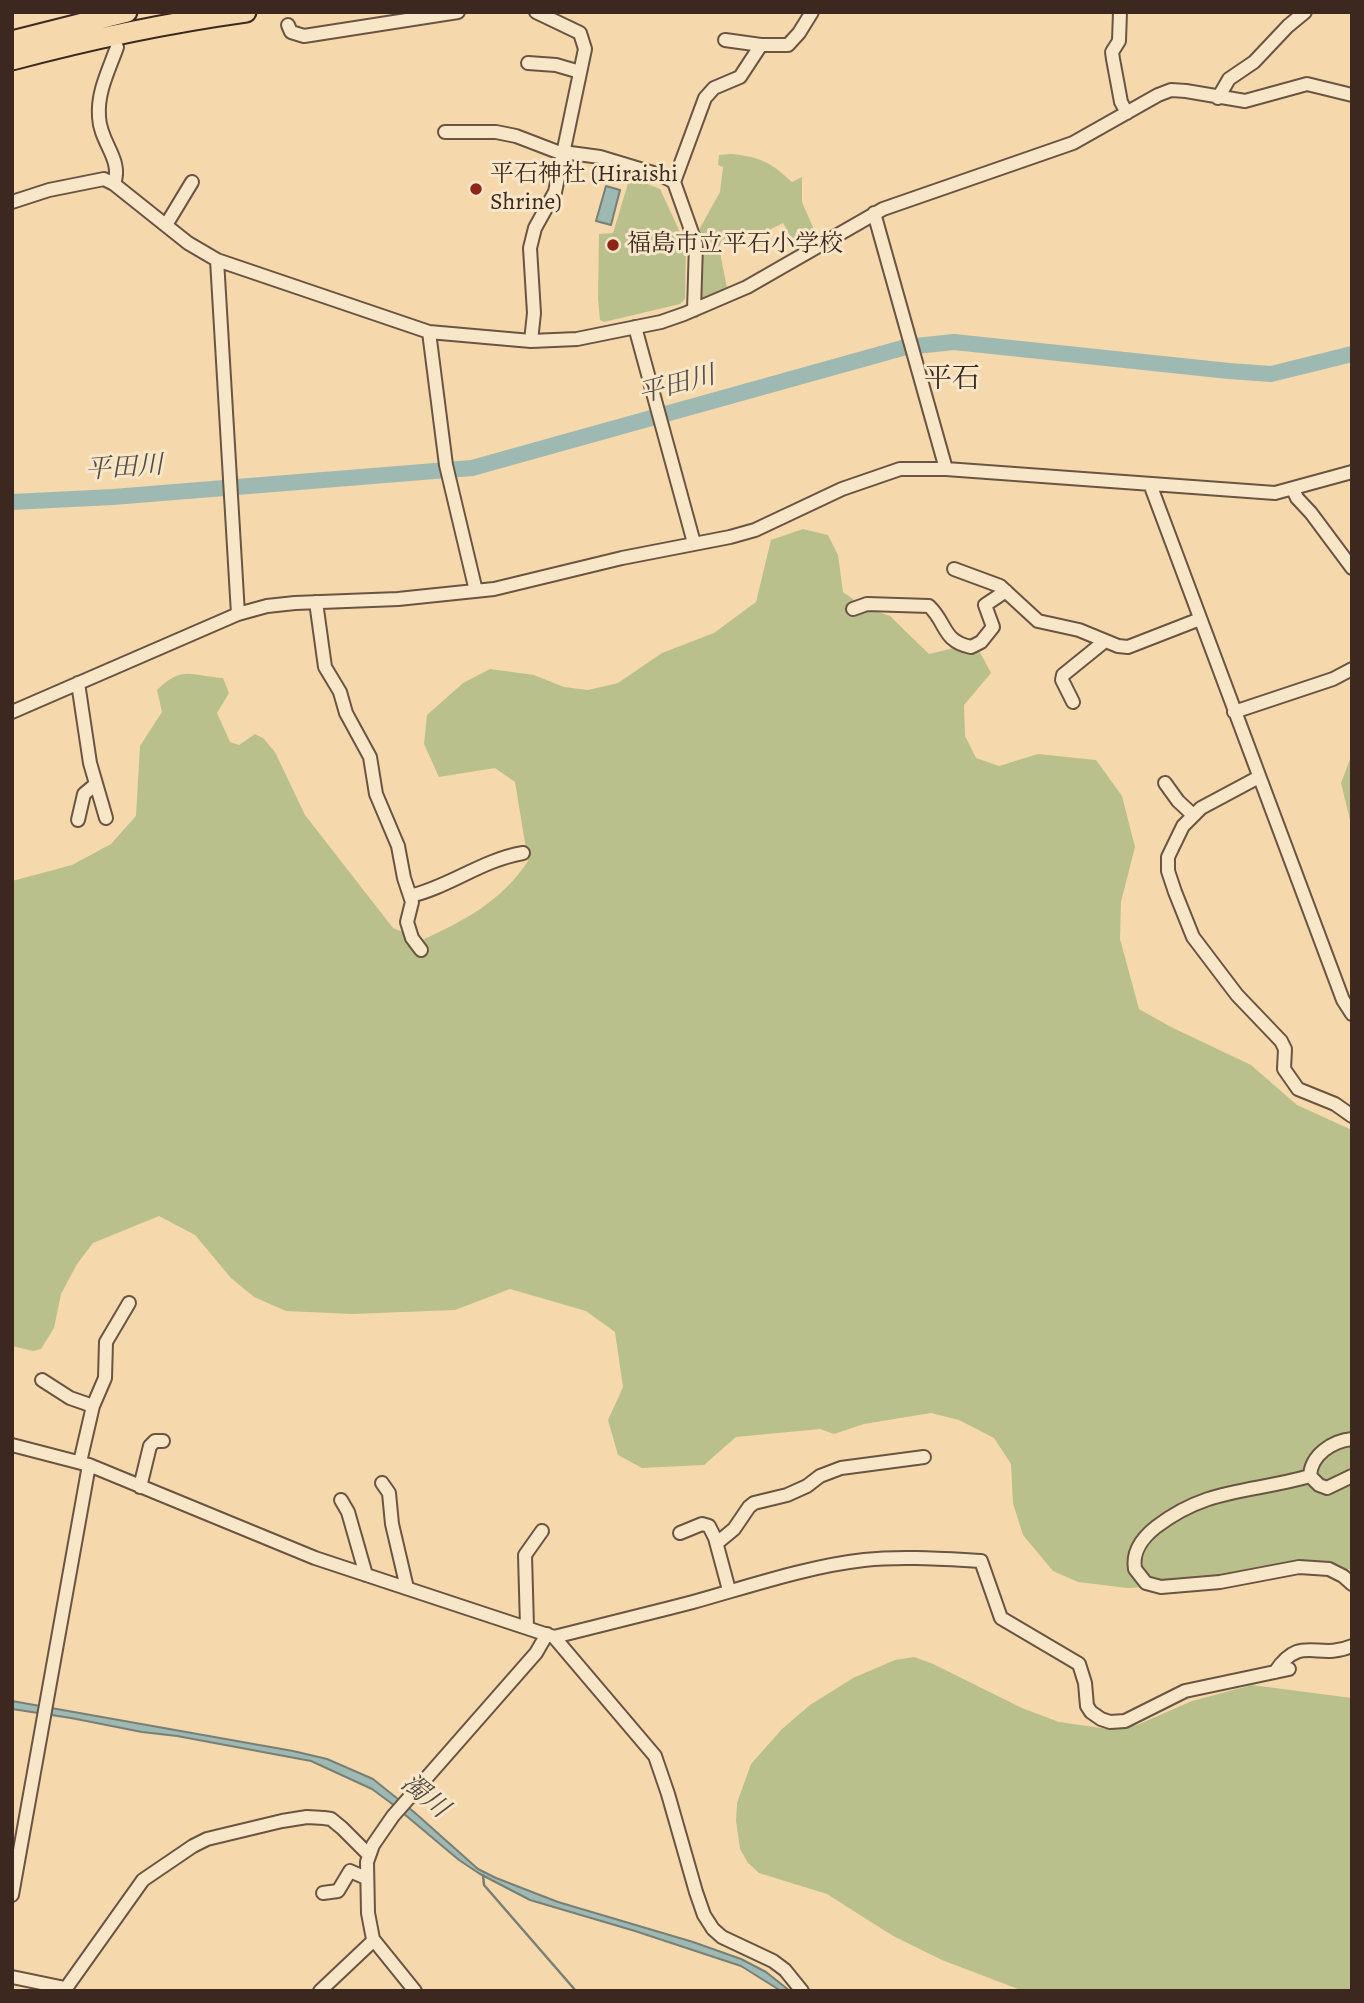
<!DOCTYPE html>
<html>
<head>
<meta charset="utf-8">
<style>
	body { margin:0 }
	#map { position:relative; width:1364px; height:2003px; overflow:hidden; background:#f5d9ac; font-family:Alegreya,serif }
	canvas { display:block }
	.frame { position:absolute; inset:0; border:14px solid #3c281f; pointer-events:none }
</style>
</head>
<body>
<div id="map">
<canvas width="1364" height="2003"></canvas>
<div class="frame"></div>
</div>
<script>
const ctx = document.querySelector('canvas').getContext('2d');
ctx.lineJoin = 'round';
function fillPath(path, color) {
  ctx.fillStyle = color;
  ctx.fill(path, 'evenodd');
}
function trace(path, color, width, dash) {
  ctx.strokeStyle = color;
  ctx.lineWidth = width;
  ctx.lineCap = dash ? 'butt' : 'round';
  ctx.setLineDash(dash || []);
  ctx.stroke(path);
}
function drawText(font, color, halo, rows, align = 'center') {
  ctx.font = font + ' Alegreya,"Noto Serif JP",serif';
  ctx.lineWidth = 6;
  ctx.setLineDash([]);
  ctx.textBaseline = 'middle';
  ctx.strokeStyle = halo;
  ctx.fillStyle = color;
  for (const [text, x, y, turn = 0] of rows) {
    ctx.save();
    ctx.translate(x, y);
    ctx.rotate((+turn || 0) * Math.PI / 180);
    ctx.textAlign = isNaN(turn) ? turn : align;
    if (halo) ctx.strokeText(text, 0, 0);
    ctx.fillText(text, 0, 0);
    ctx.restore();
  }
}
fillPath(new Path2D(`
	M731,154c30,3 39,8 61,28l10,-5v25l17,39 -20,11 -16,-29c-9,4 -22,13 -31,13 -8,1 -3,-2 -11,-3 -9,-1 -19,5 -22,14l8,41 -27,12v-72l20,-36 3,-25 -5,-2 1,-10z
	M630,177l30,12 26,56 -1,54 -5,5 -76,18 -4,-2 -2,-21 1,-65 14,-1z
	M803,529l25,6 10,20 5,37 21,15 26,9 39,38 46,-11 16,30 -27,32 1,31 11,22 23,8 39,-12 58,6 26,36 13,51 -14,55 -1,37 19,70 32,18 80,38 46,40 55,25v439l-142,15 -83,4 -49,-6 -25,-11 -30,-36 -10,-32 -2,-39 -17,-26 -35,-18 -28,-7 -67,11 -30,10 -14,-5 -84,8 -32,28 -62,3 -24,-13 -10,-35 15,-33 -8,-55 -29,-21 -76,-22 -55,21 -103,4 -66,-3 -32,-14 -23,-19 -36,-43 -36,-19 -66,27 -16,21 -16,30 -7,34 -13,21 -8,2 -21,-5v-465l60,-16 39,-21 25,-28 4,-70 22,-34 -5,-22c26,-25 33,-14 66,-12l6,15 -12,20 13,29 9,3 16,-11 8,4 12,14 30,63 88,113 29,12c42,-19 80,-39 106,-79l-13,-79 -20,-14 -56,9 -15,-33 3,-29 36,-32 27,-14 44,6 30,12 24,3 30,-7 44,-30 52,-20 42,-31 15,-62z
	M1352,754v74l-11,-45z
	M914,1657l17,6 91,45 37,14 49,7 29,-4 55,-24 60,-16 100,13v293l-334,-2 -76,-29 -49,-24 -66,-42 -68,-21 -11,-10 -8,-14 -4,-28 1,-18 14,-39 31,-35 28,-24 43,-27 42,-18z`), '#b9c08c');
const water = new Path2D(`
	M606,186l14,4 -9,35 -15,-4z
	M12,1701l281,50 34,8 46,20 41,33 64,57 18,9 62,24 135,40 48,17 25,13 24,19h-9l-40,-25 -106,-35 -105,-31 -50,-26 -21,-14 -68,-57 -19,-14 -61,-28 -134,-25 -35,-4 -71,-14 -59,-9z`);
fillPath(water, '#9eb9b2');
trace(water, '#777f77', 2);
trace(new Path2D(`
	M483,1875l1,10 92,106`), '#777f77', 2.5);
trace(new Path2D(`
	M12,502l101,-5 359,-29 434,-121 48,-5 275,29 42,3 81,-20`), '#9eb9b2', 16);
const minor = new Path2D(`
	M1120,12l-1,29 -7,11 1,7 8,43 6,11
	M288,25l3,7 13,4 154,-24
	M725,40l36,5h27l11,-12 13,-21
	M528,63l28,2 24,7
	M1218,98l11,-19 25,-17 34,-36 17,-14
	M445,132h51l20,4 47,18
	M563,152l37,5 63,19 11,6 22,62 -2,66
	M674,182l31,-84 9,-10 26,-11 21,-32
	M114,184c9,-25 -14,-41 -15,-67 -2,-25 10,-47 18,-70
	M12,202l37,-12 55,-11 10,5 74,59 29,17 212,72 102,9 46,-2 84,-17 23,-8 63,-27 136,-78 190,-66 85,-48 13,-5 15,1 59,10 62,-17 45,11
	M874,213l72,256
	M166,225l26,-43
	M217,260l21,354
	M635,327l59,216
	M429,332l17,133 30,126
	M531,341l3,-28 -4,-65 5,-20 20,-36 30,-143 -5,-16 -44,-21
	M1150,484l193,516 9,14
	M1293,489l4,9 14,15 41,55
	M954,569l46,17 38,35 41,9 39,16 10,1 72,-28
	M316,602l9,65 15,25 6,21 24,44 6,37 22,52 6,32 8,24 -5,20 5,16 9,12
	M853,609l14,-5 62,2c18,17 13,35 42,41l10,-5 12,-15 -8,-22 21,-14
	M78,683l12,80 16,55
	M1073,702l-11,-22 1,-5 42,-34
	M12,712l226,-98 29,-8 28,-3 103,-4 96,-10 128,-31 108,-21 25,-7 87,-41 58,-20h46l329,24 77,-21
	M1234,712l99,-33 19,-10
	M1259,777l-58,31 -18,18 -15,31v14l7,21 18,45 44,58 44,46 4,8 -1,20 14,20 37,15 17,12
	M1165,783l13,18 15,14
	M78,820l6,-26 12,-10
	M410,896c39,-9 72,-36 113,-43
	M42,1380l28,18 23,8
	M12,1445l77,20 226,93 239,79 101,119 13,38 28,98 8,23 9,14 9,8 51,24 12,9 17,21
	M80,1462l13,-56 12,-28 1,-36 23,-39
	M1310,1476c-59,17 -102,11 -154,51 -14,11 -24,24 -21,42l11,14 15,4 59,-5 79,-15 30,2 14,7 9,8
	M1310,1476c1,-21 22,-35 42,-37
	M1310,1476l9,9 8,3 25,-12
	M382,1483l7,10 3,31 15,64
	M140,1487l10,-41 5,-5h8
	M341,1500l7,12 18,63
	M680,1533l22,-9 7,2 6,12 14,52
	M717,1543l17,-14 15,-22 5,-4 33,-8 20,-9 13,-10 21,-8 83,-11
	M527,1627l-2,-72 17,-24
	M554,1637c47,-12 93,-23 139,-35 54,-15 116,-36 171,-42 38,-4 79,-1 117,1l20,57 78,46 6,19 2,23 4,6 10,7 9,3 15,-1 60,-30 104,-22
	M1275,1672c26,-39 42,-11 77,-26
	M323,1893l15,-2 12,-20 16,7
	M12,1895l77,-430
	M12,1977l53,11
	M64,1991l79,-111 50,-34 14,-7 75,-18 25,-4 17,1 7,1 11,9 27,27
	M320,1991l54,-51
	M415,1991l-42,-52 -5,-26 -1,-51 6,-17 20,-29 143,-163 11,-19`);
const highway = new Path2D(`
	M12,41l115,-29
	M12,60c78,-21 155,-37 234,-48`);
trace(minor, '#6a5442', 16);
trace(highway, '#3c281f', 23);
trace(minor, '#f8e6c9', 12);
trace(highway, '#f5d9ac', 19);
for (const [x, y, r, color] of [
	[476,189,7,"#8f2418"],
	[613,245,7,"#8f2418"]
]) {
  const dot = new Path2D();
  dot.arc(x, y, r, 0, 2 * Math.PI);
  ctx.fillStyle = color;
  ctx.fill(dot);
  trace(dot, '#f8e6c9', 2.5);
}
drawText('24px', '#3c281f', '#f8e6c9', [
	["平石神社 (Hiraishi",490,175],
	["Shrine)",490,203],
	["福島市立平石小学校",627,245]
], 'left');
drawText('italic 26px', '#544c44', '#f8e6c9', [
	["平田川",677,386,-15],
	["平田川",124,469,-4],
	["濁川",424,1797,39]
]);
drawText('28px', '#3c281f', '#f8e6c9', [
	["平石",952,380]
]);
</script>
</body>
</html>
